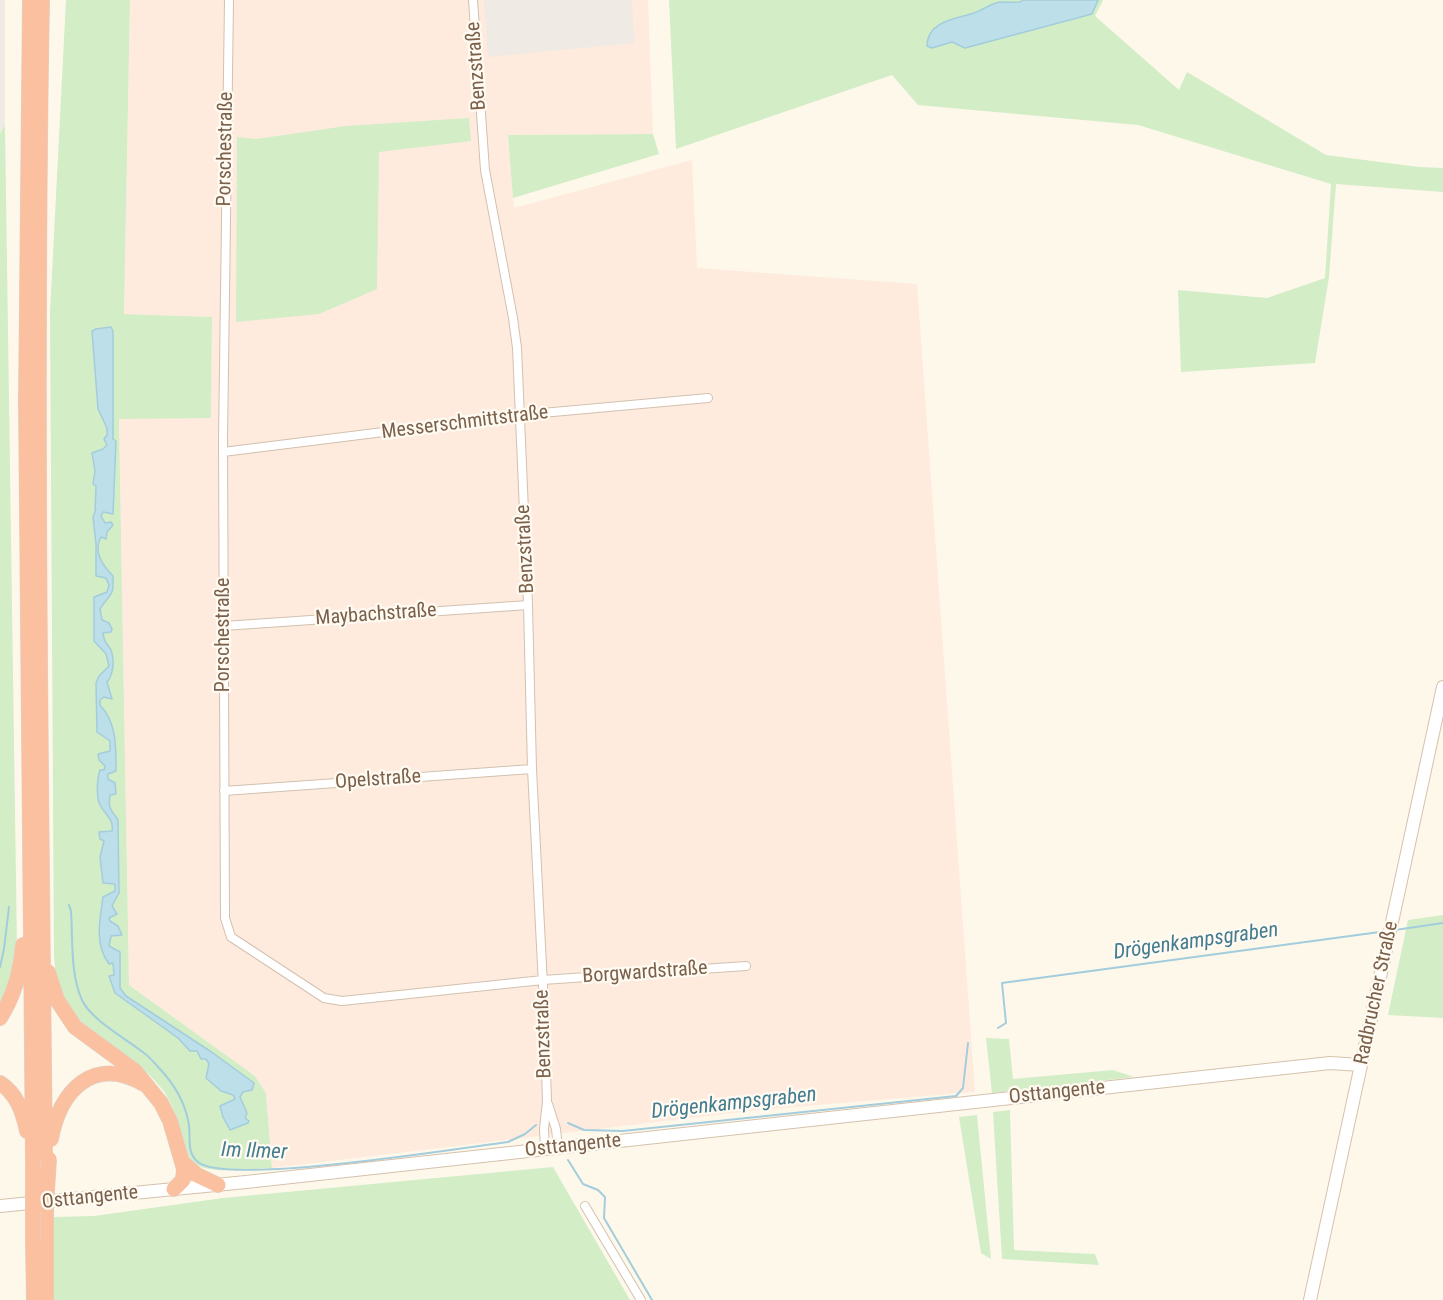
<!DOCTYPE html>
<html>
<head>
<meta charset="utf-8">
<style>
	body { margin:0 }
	canvas { display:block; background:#fef8eb }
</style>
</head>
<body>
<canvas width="1443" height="1300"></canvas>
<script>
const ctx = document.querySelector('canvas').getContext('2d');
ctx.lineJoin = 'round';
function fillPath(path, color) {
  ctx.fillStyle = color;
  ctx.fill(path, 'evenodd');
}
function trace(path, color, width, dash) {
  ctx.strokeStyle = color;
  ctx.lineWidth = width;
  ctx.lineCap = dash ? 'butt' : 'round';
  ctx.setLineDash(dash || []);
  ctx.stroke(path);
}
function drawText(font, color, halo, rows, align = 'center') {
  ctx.font = font + ' "Roboto Condensed",sans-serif';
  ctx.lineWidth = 4.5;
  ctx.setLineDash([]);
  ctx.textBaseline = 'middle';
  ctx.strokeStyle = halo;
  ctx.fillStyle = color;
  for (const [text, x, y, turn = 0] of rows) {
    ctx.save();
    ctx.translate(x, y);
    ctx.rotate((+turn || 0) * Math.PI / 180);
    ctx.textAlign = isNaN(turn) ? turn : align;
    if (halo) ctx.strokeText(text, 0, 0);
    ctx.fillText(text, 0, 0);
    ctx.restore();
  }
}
fillPath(new Path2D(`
	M130,0h518l5,134 -145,1 6,73 178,-48 5,108 220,16 58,808 -217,18 -486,58 -6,-75 -11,-17 -126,-91 -10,-567h92l1,-101 -88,-3z`), '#feebde');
fillPath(new Path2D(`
	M0,0h5v125l-5,7z
	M484,0h148l2,43 -146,14z`), '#efeae3');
fillPath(new Path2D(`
	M66,0h64l-6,314 88,3 -1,101 -92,1 10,566 126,91 11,17 6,75c-21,1 -54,6 -73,-2 -15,-6 -16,-31 -21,-44 -4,-11 -9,-24 -16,-33 -31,-41 -89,-53 -105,-106 -2,-8 -2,-18 -3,-27l-4,-643z
	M669,0h434l-8,16 84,74 8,-18 139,83 93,12 24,1v24l-107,-8 -7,93 -14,86 -134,9 -3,-82 89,8 58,-20 6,-94 -193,-59 -220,-20 -26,-30 -216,74z
	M469,118l2,23 -92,11 -2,137 -58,25 -83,8 1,-185 19,2 90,-13z
	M5,125l12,823 -2,27 -15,36v-878z
	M653,134l6,20 -146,44 -5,-63z
	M1443,915v103l-55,-3 20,-95z
	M986,1038l23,1 4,40 100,-9 21,7 -142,16z
	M1010,1110l4,140 81,4 4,11 -97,-6 -9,-147z
	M977,1115l14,144 -10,-6 -22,-136z
	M553,1167l77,133h-576v-83l40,-1 129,-18z`), '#d3edc7');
const water = new Path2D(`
	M1023,0h75l-6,14 -127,34 -13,-6 -20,6 -5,-2c0,-25 29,-27 47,-33 8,-3 15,-8 22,-10 7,-2 17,0 24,-1z
	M111,327l2,4v108l3,2 -3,73 -10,-2 -2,4 4,7 6,-1 2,3 -6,7 -1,7 -5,-2c-8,14 2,29 12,39 1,23 -3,16 -13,33l2,11 7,3 3,6 -1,3 -8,1c1,10 4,10 8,17 4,10 2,26 -4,32l5,17 -8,-2 -4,3v5c17,18 16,42 16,66l-8,3v5l7,4 1,11 -6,1c-2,15 1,14 8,25l1,73 -7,13 5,8 -8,4 1,3 8,5 4,9 -11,1 -2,10 11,6v36l6,8 87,57 41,30 -2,7 -9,2 -3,5 7,16 -2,5 4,3 -1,2 -18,7 -7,-13 -3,-11 15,-7 -2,-4 -12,-4 -15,-13 3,-14 -3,-5h-5l-4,-8h-7l-12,-13 -63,-45 -6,-17 5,-1 -1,-12 -4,1c-15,-20 -9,-45 -6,-67l12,-6v-7l-12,-1 -3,-26 4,-16 -4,-2 -1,-7 13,-1c2,-12 -6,-15 -12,-26 -4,-8 -3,-26 0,-35h4l1,-4 -6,-6 -1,-6 12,-3v-10l-13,-9 -1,-49 3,-7 10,-10 -3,-12 -12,-13v-44l13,-5 2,-7 -3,-7 -10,-2v-32l-3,-27 2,-5 1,-26 -3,-2 2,-13 -3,-18 11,-4 4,-4 -3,-6 3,-4v-7l-9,-19 -6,-78 4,-2z`);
fillPath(water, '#bddfe9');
trace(water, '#a3cddc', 1.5);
trace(new Path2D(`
	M69,905l2,6c2,28 -1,63 11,89 8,19 46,40 62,53 6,4 11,11 16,16 13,14 24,32 28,51 4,14 -3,32 10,42 28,24 263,-14 310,-20l17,-8 11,-9
	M1395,930l48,-7
	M0,967l4,-18 5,-42
	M998,1028l8,-5 -4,-40 385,-52
	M568,1123l16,7 39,1 333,-35 7,-8 5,-45
	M568,1160l15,24 15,6 7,7 -1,21 48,82`), '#a3cddc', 2);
const street = new Path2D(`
	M229,0l-6,440 2,478 6,19 93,61 18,3 201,-21 203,-14
	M473,0l12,170 28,148 4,30 11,257 4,164 12,236 3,96 -3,28 1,21
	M223,452l297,-37 188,-17
	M224,626l304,-21
	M224,791l308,-22
	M548,1104l8,25 2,19
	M585,1206l56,94`);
const secondary = new Path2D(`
	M0,1206l246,-24 1084,-119 31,2
	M1310,1300l133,-613`);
const highway = new Path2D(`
	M30,0l-4,402 7,758
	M42,0c-7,386 -1,773 3,1159
	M48,972l9,28 18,27 60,44 26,32 9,18 14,48 -1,11 -9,9
	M0,1018c14,-22 21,-47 23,-73
	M0,1083c17,11 23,29 27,48
	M51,1139c9,-49 43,-84 93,-55
	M182,1162l15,13 21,10
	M33,1240l1,60
	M46,1300v-94`);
trace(street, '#d2c1af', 10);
trace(secondary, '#d5c2ac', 14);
trace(highway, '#ddd6d0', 16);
trace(street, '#fff', 8);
trace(secondary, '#fff', 12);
trace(highway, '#fac0a0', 15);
const highwayBridge = new Path2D(`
	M33,1160v80
	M46,1206l3,-47`);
trace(highwayBridge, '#ddd6d0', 16, []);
trace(highwayBridge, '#fac0a0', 15);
drawText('20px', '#7b614b', '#fffbf2', [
	["Benzstraße",477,66,-94],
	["Porschestraße",226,149,-89],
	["Messerschmittstraße",465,423,-7],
	["Benzstraße",526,549,-93],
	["Maybachstraße",376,615,-4],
	["Porschestraße",224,635,-90],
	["Opelstraße",378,780,-4],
	["Borgwardstraße",645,973,-4],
	["Radbrucher Straße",1377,993,-78],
	["Benzstraße",544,1034,-92],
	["Osttangente",1057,1093,-6],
	["Osttangente",573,1146,-6],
	["Osttangente",90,1198,-6]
]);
drawText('italic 21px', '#437b8f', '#fffbf2', [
	["Drögenkampsgraben",1196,942,-8],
	["Drögenkampsgraben",734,1104,-6],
	["Im Ilmer",254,1152,2]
]);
</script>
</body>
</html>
